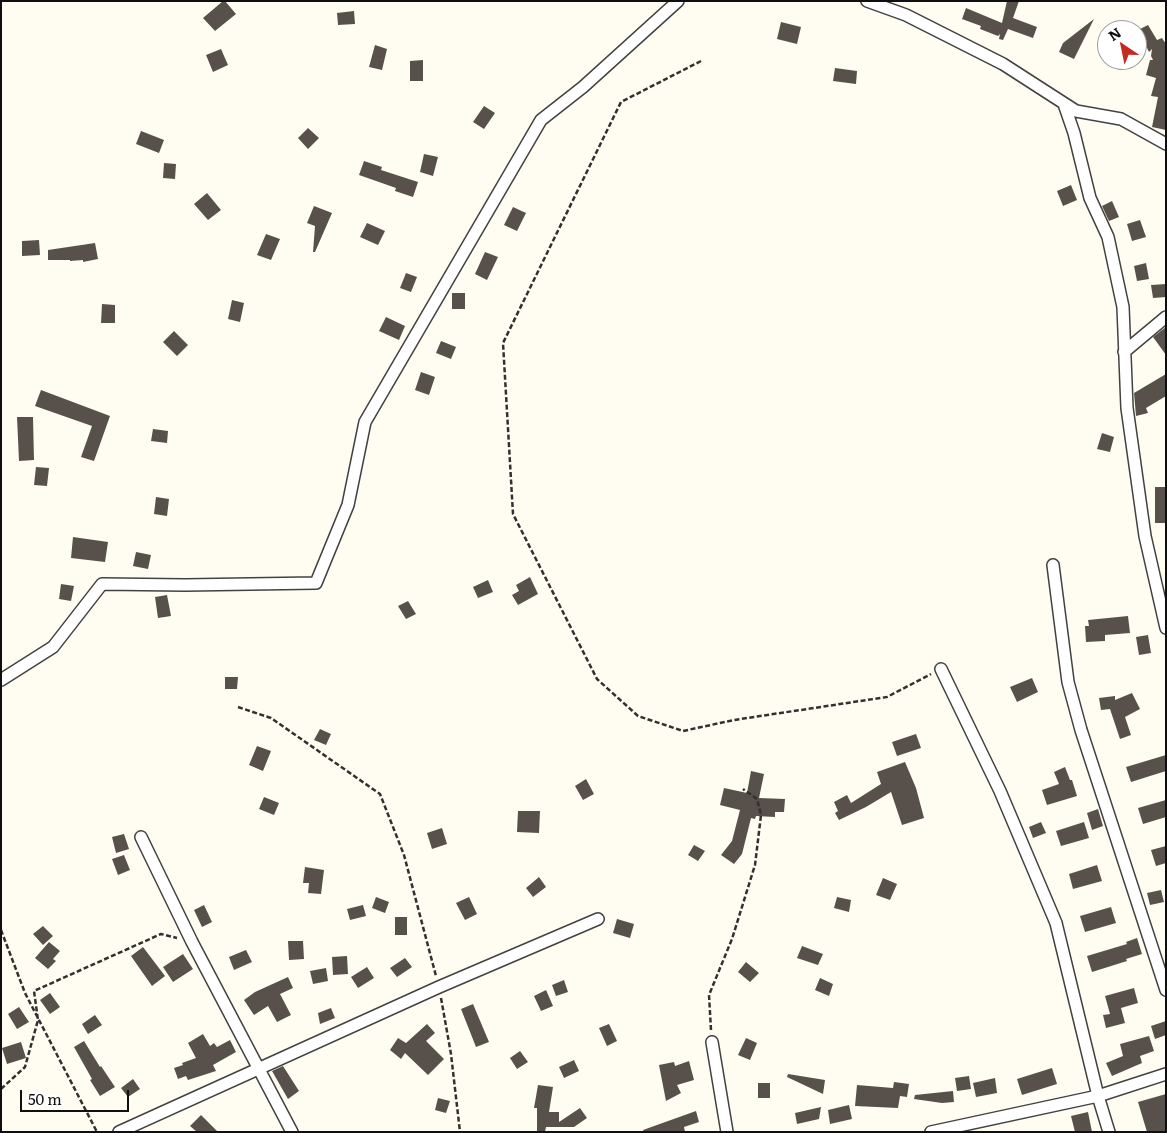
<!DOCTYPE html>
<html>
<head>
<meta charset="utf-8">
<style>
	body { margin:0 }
	#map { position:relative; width:1167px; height:1133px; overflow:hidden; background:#fffdf1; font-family:Literata,serif }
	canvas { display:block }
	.frame { position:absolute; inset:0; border:2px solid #0f0f0f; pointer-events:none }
	.north { position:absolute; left:1097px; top:20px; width:50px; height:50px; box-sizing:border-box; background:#fff; border:1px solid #9f9f9f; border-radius:50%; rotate:326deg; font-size:14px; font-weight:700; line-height:20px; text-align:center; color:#0f0f0f }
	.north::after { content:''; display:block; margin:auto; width:18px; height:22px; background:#c42922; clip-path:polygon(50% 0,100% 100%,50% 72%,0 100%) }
	.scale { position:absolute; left:20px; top:1090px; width:109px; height:22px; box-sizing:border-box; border:2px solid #0f0f0f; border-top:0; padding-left:6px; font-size:15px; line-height:18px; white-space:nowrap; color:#0f0f0f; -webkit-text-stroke:4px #fff; paint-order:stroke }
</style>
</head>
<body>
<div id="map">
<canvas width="1167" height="1133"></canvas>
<div class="frame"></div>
<div class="north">N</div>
<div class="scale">50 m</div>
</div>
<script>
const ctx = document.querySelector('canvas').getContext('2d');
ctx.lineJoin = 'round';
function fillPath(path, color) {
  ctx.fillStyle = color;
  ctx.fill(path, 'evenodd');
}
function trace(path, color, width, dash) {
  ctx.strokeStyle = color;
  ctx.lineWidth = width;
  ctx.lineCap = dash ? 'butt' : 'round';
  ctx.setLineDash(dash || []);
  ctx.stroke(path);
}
fillPath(new Path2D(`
	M223,1h2l11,13 -21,17 -12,-13z
	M1007,1h12l-6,17 24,9 -4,11 -25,-9 -5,11 -4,-1 1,-5 -2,2 -18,-7 1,-3 -19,-7 4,-11 36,15z
	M354,11l1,13 -17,1 -1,-12z
	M1094,19l-20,40 -15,-7 4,-9z
	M781,22l20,5 -4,17 -20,-5z
	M1148,25l9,15 5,-2 4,6v86l-14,-3 6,-30 -7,-1 5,-18 -10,-3 4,-15h3l-2,-4 1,-7 -3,3 -11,-22z
	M375,45l12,4 -5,21 -13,-3z
	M221,49l7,16 -15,7 -7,-17z
	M423,60v21h-13v-20z
	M835,68l22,3 -1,13 -23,-3z
	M484,106l11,7 -11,16 -11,-7z
	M308,128l11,10 -11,11 -10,-11z
	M141,131l23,9 -5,13 -23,-9z
	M424,154l14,3 -5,19 -13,-4z
	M364,161l18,6 -1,3 37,12 -5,15 -18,-6 1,-3 -37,-13z
	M164,163l12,1 -1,15 -12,-1z
	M1071,185l6,15 -14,6 -6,-15z
	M207,193l14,17 -13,10 -14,-16z
	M1112,201l7,16 -10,4 -7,-15z
	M314,206l18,7 -17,39h-2l2,-26 -8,-3z
	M513,207l13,6 -9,18 -13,-6z
	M1140,220l6,17 -14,4 -5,-17z
	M367,223l18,8 -7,14 -18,-8z
	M266,234l14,5 -9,21 -14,-5z
	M39,240l1,15 -18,1v-15z
	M95,243l3,16 -15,3v-2l-13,1v-1h-22v-10z
	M485,252l13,5 -11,23 -12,-6z
	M1146,263l3,16 -12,2 -3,-15z
	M406,273l11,4 -6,15 -11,-4z
	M1166,284v13l-13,1 -2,-13z
	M452,293h13v16h-13z
	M232,300l12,3 -4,19 -12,-3z
	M102,304l13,1v18h-14z
	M386,317l19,9 -6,14 -20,-9z
	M1166,327v28l-13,-18z
	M174,331l14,14 -11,11 -14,-14z
	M441,341l15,6 -5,12 -15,-6z
	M421,372l14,5 -6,18 -14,-5z
	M1166,374v22l-20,12 2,5 -12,3 -2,-23z
	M41,390l69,26 -16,45 -13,-4 11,-31 -57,-20z
	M17,417h16l1,43 -15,1z
	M153,429l15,2 -1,12 -16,-2z
	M1102,433l12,4 -4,15 -13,-3z
	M36,467l13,1 -2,18 -13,-1z
	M1155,487h11v36h-11z
	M156,497l13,2 -2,17 -13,-2z
	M73,537l35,5 -3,20 -34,-4z
	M136,552l15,3 -3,14 -15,-3z
	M530,577l8,17 -20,11 -6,-10 7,-4 -3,-6z
	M488,580l5,12 -15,6 -5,-11z
	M61,584l13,2 -3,15 -12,-2z
	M167,595l4,21 -13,2 -3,-21z
	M408,601l8,13 -10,5 -8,-13z
	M1128,616l2,17 -25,2v6l-19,1 -1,-16h4l-1,-6z
	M1148,635l3,18 -12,2 -3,-18z
	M225,677h13l-1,12h-12z
	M1032,678l6,14 -21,10 -7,-15z
	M1132,693l8,16 -15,8 6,18 -11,4 -10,-30 -9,1 -2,-12 16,-2v4z
	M320,729l11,5 -5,11 -12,-5z
	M916,734l5,14 -24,8 -5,-14z
	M257,746l14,5 -8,20 -14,-6z
	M1166,755v16l-35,11 -5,-15z
	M905,762l11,26 8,30 -22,7 -11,-33 -25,15 -27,13 -4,-7 3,-2 -4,-9 13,-7 4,8 30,-19 -4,-12z
	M1065,767l5,13h2l5,16 -30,9 -5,-15 17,-6 -5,-12z
	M751,771l13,3 -5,24 26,1 -1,13h-9v5l-19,-1 -1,3 -4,-1 -9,36 -8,10 -13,-9 11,-14 8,-31 -20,-5 4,-17 23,5z
	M586,779l8,15 -11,6 -8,-14z
	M264,797l15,6 -5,12 -15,-6z
	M1166,800v17l-23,7 -5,-16z
	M1098,809l5,17 -11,4 -5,-17z
	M518,811h22l-1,22 -22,-1z
	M1041,822l5,11 -13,5 -4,-11z
	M1084,822l5,16 -28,8 -5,-15z
	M442,828l5,16 -15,5 -5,-16z
	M124,834l5,15 -13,4 -4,-16z
	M694,845l11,6 -7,10 -10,-6z
	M1166,846v17l-10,3 -5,-16z
	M124,855l6,15 -12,5 -6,-16z
	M1097,865l5,16 -29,8 -4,-15z
	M305,867l19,3 -3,24 -13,-1 1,-10h-6z
	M539,877l7,10 -13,10 -7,-9z
	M883,878l14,6 -7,16 -14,-5z
	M1161,890l3,12 -14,3 -3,-12z
	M376,897l13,5 -4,11 -13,-5z
	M469,897l8,17 -12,6 -9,-17z
	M837,897l14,3 -2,12 -15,-4z
	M204,905l8,17 -10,5 -8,-17z
	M363,905l3,11 -16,4 -3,-11z
	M1111,907l5,16 -31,9 -5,-16z
	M395,917h12v18h-12z
	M617,919l17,5 -4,14 -17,-5z
	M43,926l10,10 -10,9 -10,-11z
	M1137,938l5,16 -16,5 1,2 -35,11 -5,-16 40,-12 -1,-2z
	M288,941h15l1,18 -15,1z
	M49,942l11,9 -7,8 3,2 -8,8 -13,-11z
	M802,946l21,8 -5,11 -21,-7z
	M143,947l22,29 -13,10 -21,-30z
	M246,950l6,12 -18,8 -5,-13z
	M183,954l10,15 -20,13 -10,-15z
	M347,956l1,18 -15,1 -1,-18z
	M405,958l7,9 -15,10 -7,-9z
	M746,962l13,11 -9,9 -12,-10z
	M367,967l7,11 -16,10 -7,-11z
	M326,968l2,13 -15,3 -3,-13z
	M288,977l5,11 -13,6 11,21 -14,7 -9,-16 -14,9 -10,-15 11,-8z
	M820,978l13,6 -4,12 -14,-6z
	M564,980l4,12 -12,4 -4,-11z
	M1134,988l4,15 -17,5 4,15 -19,5 -3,-13 7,-1 -5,-18z
	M546,990l7,16 -12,5 -7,-15z
	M50,993l10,14 -10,7 -10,-14z
	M473,1004l16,38 -13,5 -15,-38z
	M19,1007l10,15 -12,7 -9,-15z
	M331,1008l4,10 -15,6 -2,-11z
	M95,1015l7,10 -14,9 -6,-10z
	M1166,1021v14l-11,4 -4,-13z
	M427,1024l8,9 -9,8 18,18 -16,16 -23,-22 -4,6 -11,-9 8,-12 8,5z
	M609,1024l8,17 -10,5 -8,-18z
	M203,1034l7,12 4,-3 3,4 13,-7 6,12 -23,13 3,6 -28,9 -2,-4 -8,3 -4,-11 9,-3 -1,-2 14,-5 -8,-15z
	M1149,1036l5,15 -14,5 2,7 -30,13 -6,-13 17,-7 -3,-12z
	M746,1038l11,5 -7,17 -12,-5z
	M84,1041l16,26 1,-1 14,21 -15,9 -10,-16 2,-1 -18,-32z
	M21,1042l5,16 -19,6 -5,-16z
	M520,1051l8,11 -11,7 -7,-11z
	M574,1060l5,11 -15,7 -5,-11z
	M689,1061l5,19 -17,5 4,8 -15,8 -7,-36 15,-3 1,4z
	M283,1066l16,25 -11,8 -16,-28z
	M1052,1068l5,16 -35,11 -5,-16z
	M788,1074l37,6 -2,14 -36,-17z
	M969,1076l2,13 -14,2 -2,-13z
	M995,1078l2,15 -21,4 -3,-14z
	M133,1079l7,10 -12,8 -7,-9z
	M894,1082l15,2 -2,13 -7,-1 -2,12 -43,-2 2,-21 36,3z
	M758,1083h12v15h-12z
	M538,1085l15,2 -4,25h10v10l21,-14 7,10 -13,9h-28l-1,5h-8v-24h-3z
	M953,1091l1,11 -12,1 -28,-4 1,-4z
	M1166,1094v38h-19l-9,-30z
	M438,1098l12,3 -4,12 -11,-3z
	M849,1105l3,14 -22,5 -2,-14z
	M821,1107l-2,12 -22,5 -2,-11z
	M696,1111l3,11 -15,5 1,5h-41l-1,-2z
	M1088,1112l4,20h-17l-4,-16z
	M201,1115l17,17h-21l-7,-6z`), '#58514b');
const minor = new Path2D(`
	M867,1l39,14 97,49 73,47 45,8 45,25
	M1064,104l10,29 16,65 18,39 15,70 4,101 18,128 21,92
	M1124,352l42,-35
	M1053,565l15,117 13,48 85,260
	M941,669l59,122 56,132 42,173 11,36
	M1,680l52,-33 49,-63 83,1 131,-2 32,-78 17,-83 176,-302 42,-33 95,-86
	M141,837l51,105 100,190
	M712,1042l15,90
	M119,1132l320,-145 159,-68
	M931,1132l167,-36 68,-22`);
trace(minor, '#424242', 14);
trace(new Path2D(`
	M701,61l-80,41 -118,241 10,171 84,165 41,37 45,15 51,-11 153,-23 44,-23
	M238,707l33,11 109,76 24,61 32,121
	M1,930l24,63 72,139
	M441,998l10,56 9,78
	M711,1030l-2,-35 23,-56 23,-74 6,-50 -4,-16 -14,-10
	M1,1089l24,-22 13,-47 -4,-29 127,-57 16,4`), '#313131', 2.5, [5, 2.5]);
trace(minor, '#fff', 11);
</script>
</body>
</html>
